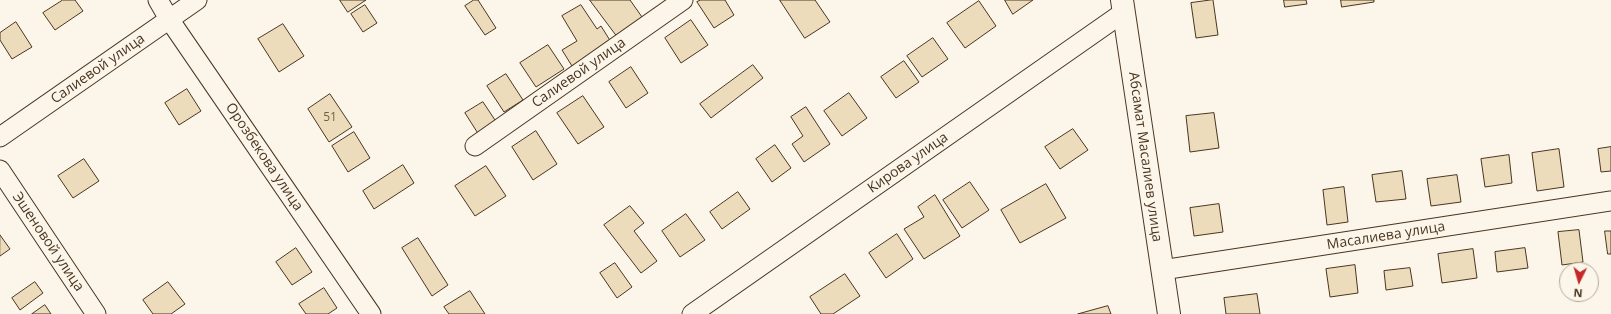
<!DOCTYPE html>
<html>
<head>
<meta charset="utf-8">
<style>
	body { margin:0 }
	#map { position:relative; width:1611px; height:314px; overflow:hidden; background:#fbf6e9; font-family:"Open Sans",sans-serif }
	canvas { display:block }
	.north { position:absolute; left:1559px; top:262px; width:40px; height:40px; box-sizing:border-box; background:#fbf6e9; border:1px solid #b4a999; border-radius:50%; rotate:185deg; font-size:11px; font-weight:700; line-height:16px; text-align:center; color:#4a3520 }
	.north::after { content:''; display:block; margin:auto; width:14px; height:18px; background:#c62828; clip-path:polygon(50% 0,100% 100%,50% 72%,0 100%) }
</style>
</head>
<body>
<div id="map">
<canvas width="1611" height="314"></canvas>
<div class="north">N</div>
</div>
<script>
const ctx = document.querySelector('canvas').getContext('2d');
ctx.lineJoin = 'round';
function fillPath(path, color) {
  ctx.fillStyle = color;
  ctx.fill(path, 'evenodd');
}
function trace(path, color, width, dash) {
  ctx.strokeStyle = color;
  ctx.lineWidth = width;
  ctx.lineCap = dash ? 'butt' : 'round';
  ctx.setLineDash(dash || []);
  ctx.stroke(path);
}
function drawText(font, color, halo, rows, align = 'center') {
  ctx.font = font + ' "Open Sans",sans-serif';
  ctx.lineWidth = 3;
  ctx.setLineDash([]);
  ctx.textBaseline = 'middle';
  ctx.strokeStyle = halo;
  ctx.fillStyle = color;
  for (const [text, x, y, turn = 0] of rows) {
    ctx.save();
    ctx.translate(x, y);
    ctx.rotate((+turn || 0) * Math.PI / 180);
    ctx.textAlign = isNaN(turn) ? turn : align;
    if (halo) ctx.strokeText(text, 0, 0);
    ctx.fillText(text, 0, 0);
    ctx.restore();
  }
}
const building = new Path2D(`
	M63,0h12l8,11 -28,19 -12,-17z
	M340,0h26l-18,12z
	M474,0h4l18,28 -11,7 -20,-29z
	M590,0h40l12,17 -25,19z
	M701,0h24l9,15 -20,13 -17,-26z
	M780,0h35l15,22 -25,16z
	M1005,0h28l-20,14z
	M1213,0l5,35 -22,3 -5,-35z
	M1284,0h22l1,4 -22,3z
	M1341,0h33v2l-32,5z
	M979,1l17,25 -31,22 -18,-25z
	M365,5l12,18 -14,9 -12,-18z
	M581,5l16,24 4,-3 10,16 -39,24 -10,-16 15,-9 -15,-25z
	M691,20l17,25 -27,18 -16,-25z
	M16,22l16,25 -20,12 -12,-19v-7z
	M283,24l21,32 -25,16 -21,-33z
	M933,38l15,21 -26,18 -15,-21z
	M548,45l16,24 -28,18 -16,-24z
	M904,61l15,21 -23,16 -15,-21z
	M753,65l10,13 -52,40 -11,-14z
	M631,67l17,26 -22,15 -17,-26z
	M506,74l17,26 -19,12 -17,-26z
	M187,89l14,22 -22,14 -14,-22z
	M849,93l18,25 -25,18 -18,-25z
	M330,94l22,33 -23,15 -21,-33z
	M583,96l21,31 -26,17 -21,-31z
	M483,102l14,21 -18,12 -14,-22z
	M806,107l24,37 -26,18 -12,-18 11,-8 -12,-19z
	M1214,113l5,35 -29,4 -4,-36z
	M1073,129l15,21 -28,19 -15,-22z
	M536,131l21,33 -24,16 -21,-33z
	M354,132l16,26 -22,14 -16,-26z
	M775,145l16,23 -19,14 -16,-23z
	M1611,147v24l-10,1 -3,-23z
	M1559,149l5,38 -27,4 -5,-38z
	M1509,155l3,28 -27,4 -4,-28z
	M84,159l15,22 -26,17 -15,-22z
	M403,165l11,18 -40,26 -11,-18z
	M486,166l20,30 -31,20 -20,-30z
	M1402,171l4,28 -30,3 -4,-27z
	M1457,175l4,27 -30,4 -4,-27z
	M970,182l19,28 -27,18 -19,-28z
	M1046,184l20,34 -46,25 -19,-33z
	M1344,187l4,35 -21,3 -4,-35z
	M738,192l12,17 -28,20 -12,-17z
	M935,195l25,41 -36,23 -20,-30 20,-12 -6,-10z
	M1219,204l4,28 -29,4 -4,-28z
	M630,206l14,17 -10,8 23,30 -16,12 -37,-48z
	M686,214l19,26 -25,17 -18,-26z
	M1579,230l4,32 -21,3 -4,-33z
	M1605,231h6v23h-3z
	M897,234l16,25 -27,19 -17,-25z
	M0,235l10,14 -10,7z
	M418,238l30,47 -16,11 -30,-48z
	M296,248l16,24 -20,13 -16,-23z
	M1525,248l3,20 -31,4 -2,-20z
	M1473,249l4,29 -35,5 -4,-29z
	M615,263l17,24 -15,11 -17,-25z
	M1355,265l3,28 -28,4 -4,-28z
	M1410,268l3,18 -27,4 -2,-19z
	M845,274l15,22 -27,18h-12l-11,-17z
	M35,282l8,11 -23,17 -8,-12z
	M168,282l17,22 -14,10h-18l-10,-14z
	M324,288l13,20 -9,6h-22l-7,-10z
	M470,291l15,23h-36l-5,-7z
	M1257,294l3,20h-34l-2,-16z
	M45,305l6,9h-19z
	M1108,306l3,8h-33z`);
fillPath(building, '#ecdcbc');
trace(building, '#4a3520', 1);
const street = new Path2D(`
	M158,0l11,19 202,295
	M0,137l197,-137
	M475,146l208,-146
	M0,170l96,144
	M1162,270l449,-69
	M692,314l432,-302`);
const secondary = new Path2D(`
	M1122,0l47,314`);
trace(street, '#4a3520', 21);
trace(secondary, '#4a3520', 24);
trace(street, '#fbf6e9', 19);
trace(secondary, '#fbf6e9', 22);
drawText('12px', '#725f47', null, [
	["51",330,118]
]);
drawText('14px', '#4a3520', '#fbf6e9', [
	["Салиевой улица",98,69,-35],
	["Салиевой улица",579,73,-35],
	["Орозбекова улица",264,157,56],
	["Абсамат Масалиев улица",1145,157,82],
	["Кирова улица",908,163,-35],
	["Масалиева улица",1386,236,-9],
	["Эшеновой улица",48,242,56]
]);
</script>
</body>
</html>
